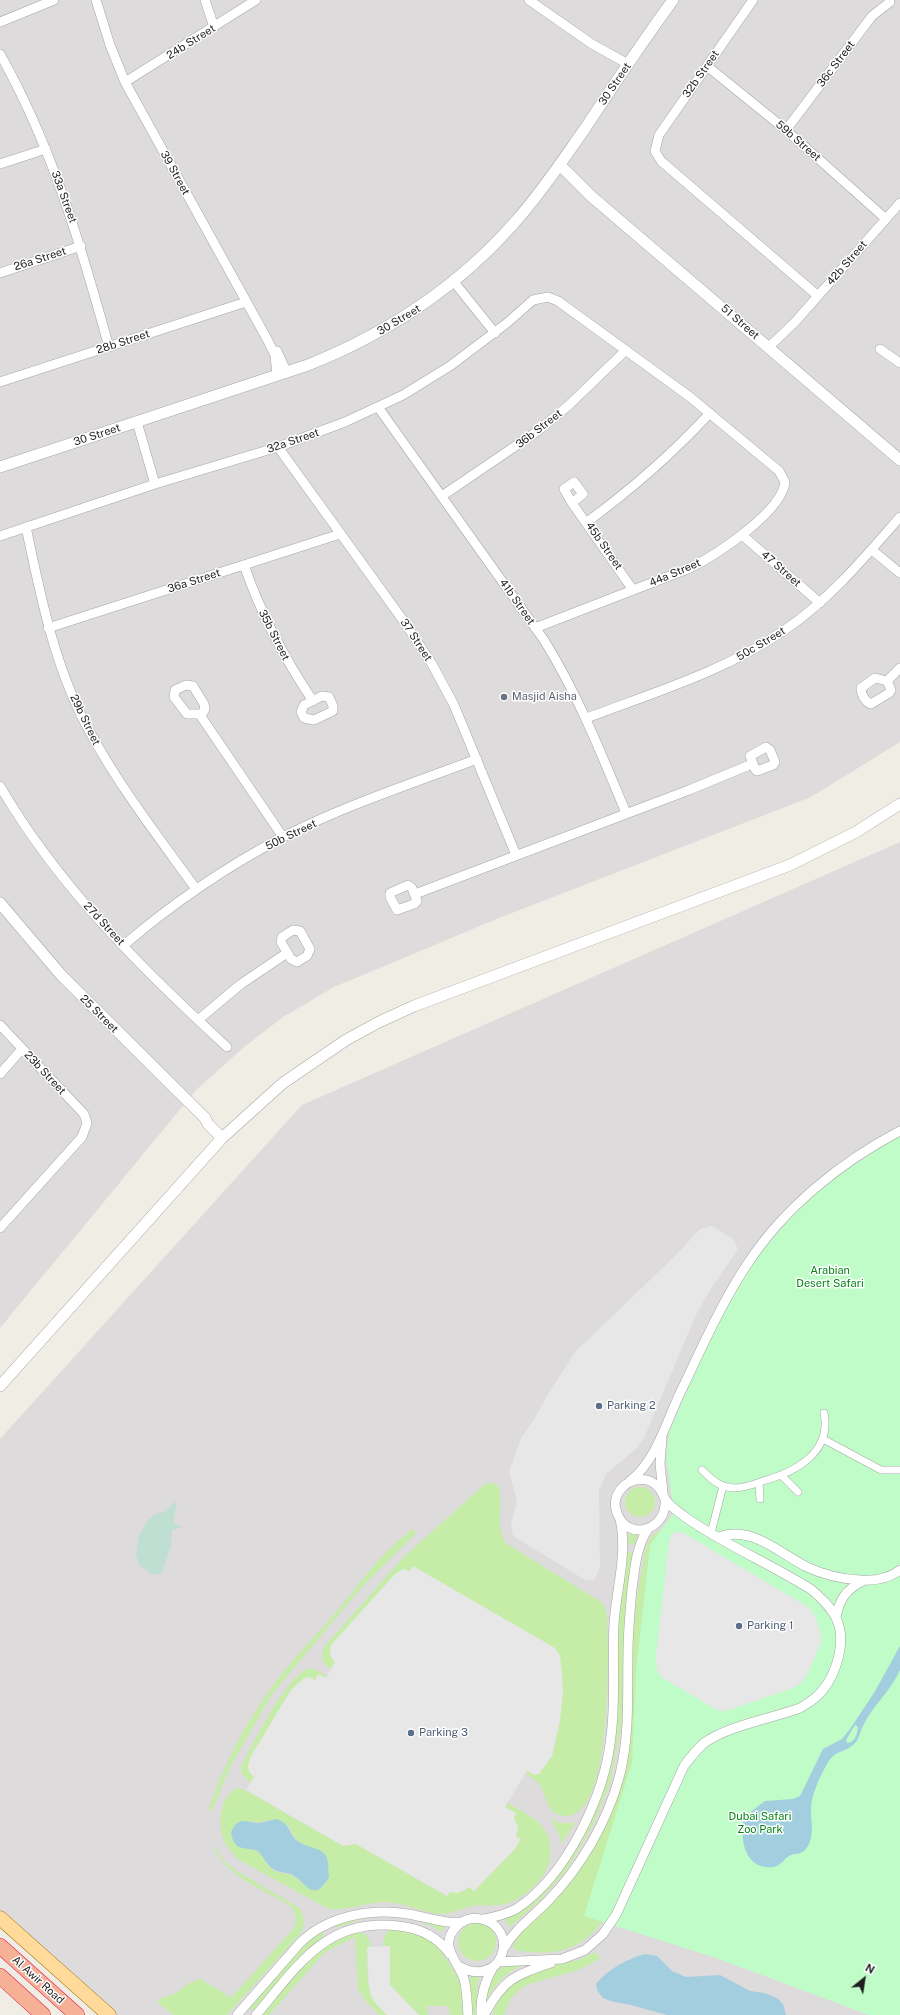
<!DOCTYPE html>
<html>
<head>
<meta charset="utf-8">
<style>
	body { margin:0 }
	#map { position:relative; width:900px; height:2015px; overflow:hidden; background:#f0ede4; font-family:"Public Sans",sans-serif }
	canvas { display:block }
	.north { position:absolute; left:844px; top:1959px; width:40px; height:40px; -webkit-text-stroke:3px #fff; paint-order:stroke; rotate:30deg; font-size:11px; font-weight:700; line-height:16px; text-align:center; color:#1f1f1f }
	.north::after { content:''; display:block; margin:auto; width:14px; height:18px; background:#1f1f1f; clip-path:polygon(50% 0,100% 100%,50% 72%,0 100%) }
</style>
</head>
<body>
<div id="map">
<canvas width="900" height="2015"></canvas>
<div class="north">N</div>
</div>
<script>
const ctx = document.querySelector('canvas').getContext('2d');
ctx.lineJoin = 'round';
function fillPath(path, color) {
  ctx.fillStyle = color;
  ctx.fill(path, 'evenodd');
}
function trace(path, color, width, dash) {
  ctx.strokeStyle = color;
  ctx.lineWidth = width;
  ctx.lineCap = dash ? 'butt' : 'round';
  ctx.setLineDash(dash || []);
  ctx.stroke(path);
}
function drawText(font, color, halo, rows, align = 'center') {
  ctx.font = font + ' "Public Sans",sans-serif';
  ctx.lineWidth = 3;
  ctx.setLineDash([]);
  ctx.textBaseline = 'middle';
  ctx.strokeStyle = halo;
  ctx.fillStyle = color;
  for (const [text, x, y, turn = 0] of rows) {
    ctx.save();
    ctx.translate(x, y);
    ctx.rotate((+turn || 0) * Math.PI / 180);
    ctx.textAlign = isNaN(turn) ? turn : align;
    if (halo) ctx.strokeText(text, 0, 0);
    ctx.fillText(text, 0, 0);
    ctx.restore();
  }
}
fillPath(new Path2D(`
	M0,0h900v742l-89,55 -312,121 -165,69 -51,30 -40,31 -47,42 -196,238z
	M900,842v1173h-783l-117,-105v-471l302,-334z`), '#dddbdb');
fillPath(new Path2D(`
	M491,1483l7,2c7,20 -5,40 9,59l94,58 4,5 2,9c1,33 7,202 -42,200 -19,-1 -18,-19 -25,-31 -4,-5 -9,-8 -14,-11l2,-3 7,4 17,-19 8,-36 -150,-149 -59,53 -20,21 4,17 -4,7c-10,-6 -11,-14 -6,-23l78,-88 82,-74z
	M625 1502a15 15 0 1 1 30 0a15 15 0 1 1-30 0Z
	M664,1527l-49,377c-26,42 -51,55 -100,46l-2,-3 6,-14 58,-61 51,-120 4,-43v-76l5,-36 9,-50 6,-11z
	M413,1529l3,4 -56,56 -88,105 -42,73 -18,43 -2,1 -1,-3c14,-41 35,-83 61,-118 20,-29 46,-54 69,-81 22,-28 44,-58 74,-80z
	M629,1532l9,3 -4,10 -6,-1z
	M627,1552l6,1 -8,69 -3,99 -12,63 -17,41 -27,46 -26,29 -30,27 -7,-9 56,-50 45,-86 12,-146z
	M307,1669h7l13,7 -2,3 -10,1 -6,-3 -18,13 -40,66 3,21 -3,6 -10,-10v-7c15,-26 40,-82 66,-97z
	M238,1788l5,1 100,57 13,-2 91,52 3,-5h14l5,-4 5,4 41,-42 3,-22 -2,-6 -11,-14 2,-4c26,15 46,21 43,55 -2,19 -27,42 -45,46 -11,3 -22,0 -33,2 -11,2 -21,9 -33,8 -19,-2 -36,-12 -56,-12 -18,1 -37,9 -54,7l-90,-49c-6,-6 -12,-12 -15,-20 -7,-16 -4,-45 14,-52zM268,1820l21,6c4,12 11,19 24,22l-10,37c-14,-18 -19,-7 -31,-16 -8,-7 -9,-17 -20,-20l-3,-28 8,2z
	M550,1818l9,5h16l-14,21 -2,-10z
	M213,1845l11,16 11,9 64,38c5,9 7,15 2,25l-74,82h-54l-16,-13c6,-6 8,-5 15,-7 11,-4 13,-13 29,-16l30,19 63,-70c3,-9 3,-16 -5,-23 -23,-14 -70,-33 -76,-60z
	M383,1911l63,14 -4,7c-22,-15 -55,-18 -80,-13 -9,2 -19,8 -27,8v-4z
	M458 1942a19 19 0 1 1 38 0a19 19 0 1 1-38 0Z
	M393,1927h9l33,15 22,34 5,13 1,26h-13l-2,-9h-21l1,9h-9l-29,-30v-39h-7c1,-9 2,-14 10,-19z
	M321,1931l3,3 -2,3 -17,14 -52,59h-3v-4l50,-59z
	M355,1932c11,-1 14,4 16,15h-4c1,30 -3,46 20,68h-8l-15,-16 -6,-10 -3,-52 -30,15 -56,63h-7c28,-32 51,-68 93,-83z
	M595,1952l6,6 -23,12 -49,14 -10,6 -8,8 -7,17h-11l3,-17 35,-29 47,-9z
	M507,1963l15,2c-16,8 -28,19 -35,36 -3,-17 7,-29 20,-38z
	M469,1977h10l-2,11 1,27h-6z`), '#c5eda7');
fillPath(new Path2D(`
	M175,1502l2,2 -4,16 2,4 7,3 -10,3 -1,16 -10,29 -9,-1 -13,-9 -3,-12 3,-17 9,-16 7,-6 10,-2z`), '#c0dfd3');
fillPath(new Path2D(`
	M900,1134v881h-31l-153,-57 -132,-42 48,-154 4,-91 14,-126 24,-33 -8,-55 3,-25 55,-129 26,-38 46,-54 44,-41z`), '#bffcc8');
fillPath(new Path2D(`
	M712,1226l21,13 5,10 -29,43 -13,23 -52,123 -8,11 -29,24 -8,17 1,78 -6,12h-9l-72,-44 -2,-12 6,-23 -8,-29 13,-36 11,-15 14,-25 28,-44 102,-98 23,-25z
	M676,1532h6l128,76 6,11 5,15v9l-14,32 -5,7 -6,5 -70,24h-7l-58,-34 -4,-7 -1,-15 13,-113 2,-7z
	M413,1566l142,82 5,8 2,17 1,20 -3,27 -8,36 -13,18 -4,1 -8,-4 -22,36 11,6 -2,5 4,9 -2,10 5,2 -6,10 -41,42 -5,-4 -11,6 -8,-1 -3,4 -91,-52 -13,2 -97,-56 8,-13 -5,-5 -1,-7 3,-9 40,-66 13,-12 5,-1 6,3 3,-6 8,4 9,-16 -5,-6 1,-11 64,-71 8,-5 7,2z
	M390,1946v39l29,30h-32l-10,-10 -6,-9 -2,-9 -2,-40z`), '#e7e7e7');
fillPath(new Path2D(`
	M900,1646c0,7 0,18 0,24 -9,21 -28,36 -37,56 -3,6 -4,14 -10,19 -9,8 -17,4 -26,19 -6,10 -12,24 -15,36 -4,17 6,35 -7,50 -5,5 -9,3 -14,5 -7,3 -9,10 -17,12 -29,4 -35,-28 -30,-50l21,-16 28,-2 7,-3 23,-47 19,-10 8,-10 24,-36zM855,1725l3,2c-1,7 -3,16 -11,16l-1,-3z
	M276,1819c16,5 11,15 23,23 8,6 22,5 27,14 3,6 2,15 3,21 -16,28 -23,5 -36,-2 -5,-3 -11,-2 -16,-4 -9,-3 -13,-14 -19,-20 -15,-5 -24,1 -27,-19 8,-16 13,-10 26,-9 7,0 13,-3 19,-4z
	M645,1954l12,2 15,15 14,6 34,-2 30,16 14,2 13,5 6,6 3,11h-119l-36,-10 -17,-3 -11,-4 -6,-8 -1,-6c12,-15 31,-25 49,-30z`), '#a2cee0');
const pedestrian = new Path2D(`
	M823,1439l58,31h19
	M702,1470c7,7 15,15 25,17 11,3 25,-2 36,-6 32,-9 69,-28 61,-68
	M782,1476l16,16
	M759,1483l1,16
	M711,1533l12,-47`);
const minor = new Path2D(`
	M96,0l14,45 15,37 142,257 8,16 2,21
	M205,0l9,27
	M529,0l63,44 36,20
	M753,0l-94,135 -4,16 6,10 157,135
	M0,22l54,-22
	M0,54c52,92 81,192 109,293
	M707,66l79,64 100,89
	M125,82l131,-82
	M786,130l86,-114 18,-14
	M0,164l46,-15
	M0,273l81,-27
	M454,282l41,51
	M769,347l26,-25 105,-119
	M880,349l20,14
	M277,351l10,22
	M0,382l246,-80
	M378,407l166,233c34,55 57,113 82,173
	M137,422l18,62
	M278,447l127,176 27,41 22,41 62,150
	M574,482l9,12 -11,9 -8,-14z
	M442,496l97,-66 30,-25 57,-55
	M572,503l61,87
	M587,522c45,-33 85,-68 123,-109
	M26,527c15,71 29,143 65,207 30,55 69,105 105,155
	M742,535l78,68
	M0,536l155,-52 123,-37 67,-25 58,-27 47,-29 57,-43 26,-23 15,-3 10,4 132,96 89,74 6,11c-3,30 -69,73 -95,86l-155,60
	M872,550l28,23
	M244,565c17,49 40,93 69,136
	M48,628l292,-94
	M875,678l12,3 4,9 -2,3 -18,11c-6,-2 -10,-10 -10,-16z
	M887,681l13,-13
	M186,685l7,1 11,18 1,5 -3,5h-15l-13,-17 1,-7z
	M322,696l7,1 4,9v5l-19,9 -10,-2 -3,-6 3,-7z
	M200,715l83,122
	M587,718c68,-26 139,-47 199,-89 44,-30 79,-72 114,-112
	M766,747l4,3 5,12 -2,3 -16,6 -2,-2 -5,-13z
	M0,786c58,100 142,183 227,261
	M408,885l4,3 5,13 -3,3 -17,6 -7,-13v-4z
	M415,894l274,-104 63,-26
	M293,930l7,1 10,18 -3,7 -10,6 -6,-3 -10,-17 1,-5z
	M124,945c48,-41 100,-77 157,-107 62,-32 130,-54 196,-79
	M198,1020l43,-36 46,-31
	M0,1025l84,89 3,9 -5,14 -82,91
	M0,1074l22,-25
	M662,1438l-2,26 3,28
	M630,1481c28,-22 37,-63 53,-94 20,-42 39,-85 65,-124 37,-56 93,-101 152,-132
	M719,1537c32,-12 60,16 88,30 17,8 34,12 53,13 14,1 28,-1 40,-10
	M836,1618c3,-18 10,-29 27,-37
	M484,1919c11,-2 22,-5 32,-10 51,-33 89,-114 95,-173 5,-37 1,-74 3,-112 2,-33 14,-71 6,-105
	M504,1948c11,-19 28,-31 43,-46 34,-35 61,-81 73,-128 10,-41 7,-80 8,-121 0,-21 2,-42 4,-64 3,-21 4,-42 16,-60
	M498,1962l64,-3 23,-9 18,-16 13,-19 68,-149c6,-8 12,-16 20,-23 26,-18 66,-24 96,-35 8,-5 16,-9 22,-17 15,-18 25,-51 14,-73 -5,-11 -15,-20 -24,-28 -41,-26 -87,-45 -127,-73 -6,-5 -16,-11 -20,-18 -4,-8 -6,-14 -15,-18 -20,-7 -41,12 -33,32 11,30 51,17 48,-14
	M459,1966c17,11 40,6 44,-16 5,-26 -29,-43 -47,-23 -18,20 2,33 8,52 3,11 3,24 4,36
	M237,2015l63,-72c27,-27 71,-35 108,-29 19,3 35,10 55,8
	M256,2015c41,-48 70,-98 142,-89 22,2 39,10 52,28
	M481,2015c-1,-18 3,-32 12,-48
	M484,2015c20,-36 29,-39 67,-52`);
const tertiary = new Path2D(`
	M560,165l31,31 309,264
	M0,467l308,-102c80,-32 150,-78 207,-143 26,-29 47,-61 69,-92 29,-44 58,-88 89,-130
	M0,903l61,72 144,143 3,6 14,14
	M0,1386l222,-248 61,-55 63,-43 33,-18 35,-16 376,-141 66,-33 44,-28`);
const primary = new Path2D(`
	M0,1918l109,97`);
const trunk = new Path2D(`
	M0,1946l77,69
	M0,1976l43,39`);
trace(pedestrian, '#a6a6a6', 8);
trace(minor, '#a6a6a6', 10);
trace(tertiary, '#a6a6a6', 12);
trace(primary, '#997100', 15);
trace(trunk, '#e51a52', 16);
trace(pedestrian, '#fff', 7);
trace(minor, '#fff', 9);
trace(tertiary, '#fff', 11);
trace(primary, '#ffda9a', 14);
trace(trunk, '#f6b096', 15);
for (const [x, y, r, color] of [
	[504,697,4,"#6b7280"],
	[599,1406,4,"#5c6f8a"],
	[739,1626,4,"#5c6f8a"],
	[411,1733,4,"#5c6f8a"]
]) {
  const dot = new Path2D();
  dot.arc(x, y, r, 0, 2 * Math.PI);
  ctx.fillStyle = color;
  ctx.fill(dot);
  trace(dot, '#fff', 1.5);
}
drawText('11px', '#1f1f1f', '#fff', [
	["24b Street",191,42,-32],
	["36c Street",836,64,-53],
	["32b Street",701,74,-55],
	["30 Street",615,84,-56],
	["59b Street",798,141,41],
	["39 Street",175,173,61],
	["33a Street",64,197,70],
	["26a Street",40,259,-18],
	["42b Street",847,263,-49],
	["30 Street",399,320,-31],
	["51 Street",740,322,41],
	["28b Street",123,342,-18],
	["36b Street",539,429,-38],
	["30 Street",97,435,-18],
	["32a Street",293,441,-19],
	["45b Street",604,546,55],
	["47 Street",781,569,41],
	["44a Street",675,573,-23],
	["36a Street",194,581,-18],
	["41b Street",517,602,55],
	["35b Street",274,635,63],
	["37 Street",416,640,57],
	["50c Street",761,644,-31],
	["29b Street",85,720,64],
	["50b Street",291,835,-26],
	["27d Street",104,924,47],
	["25 Street",99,1014,45],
	["23b Street",45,1073,47],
	["Al Awir Road",38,1980,42]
]);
drawText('11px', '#5b616d', '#fff', [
	["Masjid Aisha",512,697]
], 'left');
drawText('11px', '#058418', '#fff', [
	["Arabian",830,1271],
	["Desert Safari",830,1284],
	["Dubai Safari",760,1817],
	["Zoo Park",760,1830]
]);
drawText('11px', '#4e5e75', '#fff', [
	["Parking 2",607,1406],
	["Parking 1",747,1626],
	["Parking 3",419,1733]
], 'left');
</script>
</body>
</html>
